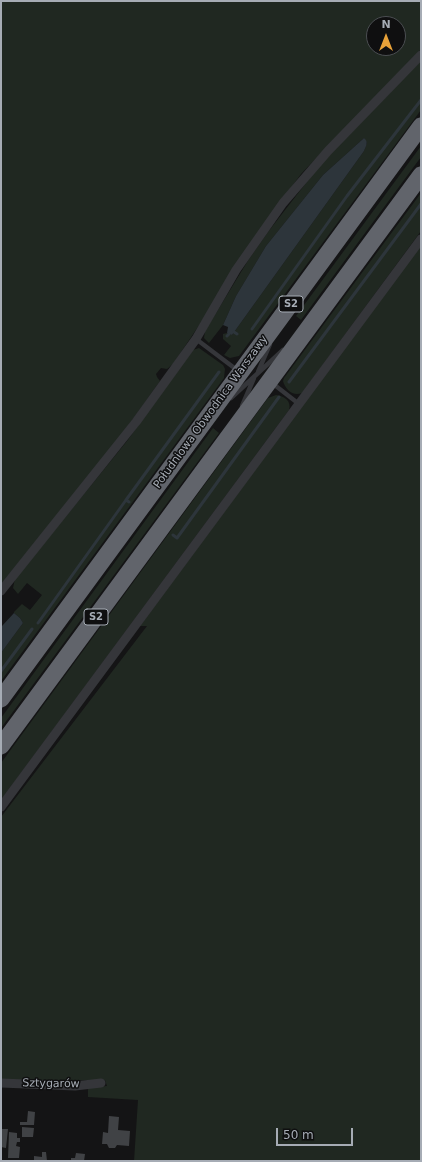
<!DOCTYPE html>
<html>
<head>
<meta charset="utf-8">
<style>
	body { margin:0 }
	#map { position:relative; width:422px; height:1162px; overflow:hidden; background:#141415; font-family:"DejaVu Sans",sans-serif }
	canvas { display:block }
	.frame { position:absolute; inset:0; border:2px solid #a6acb5; pointer-events:none }
	.north { position:absolute; left:366px; top:16px; width:40px; height:40px; box-sizing:border-box; background:#0f0f10; border:1px solid #4b4e52; border-radius:50%; rotate:0deg; font-size:11px; font-weight:700; line-height:16px; text-align:center; color:#a6acb5 }
	.north::after { content:''; display:block; margin:auto; width:14px; height:18px; background:#e8a239; clip-path:polygon(50% 0,100% 100%,50% 72%,0 100%) }
	.scale { position:absolute; left:276px; top:1128px; width:77px; height:18px; box-sizing:border-box; border:2px solid #a6acb5; border-top:0; padding-left:5px; font-size:12px; line-height:14px; white-space:nowrap; color:#a6acb5; -webkit-text-stroke:3px #0f0f10; paint-order:stroke }
</style>
</head>
<body>
<div id="map">
<canvas width="422" height="1162"></canvas>
<div class="frame"></div>
<div class="north">N</div>
<div class="scale">50 m</div>
</div>
<script>
const ctx = document.querySelector('canvas').getContext('2d');
ctx.lineJoin = 'round';
function fillPath(path, color) {
  ctx.fillStyle = color;
  ctx.fill(path, 'evenodd');
}
function trace(path, color, width, dash) {
  ctx.strokeStyle = color;
  ctx.lineWidth = width;
  ctx.lineCap = dash ? 'butt' : 'round';
  ctx.setLineDash(dash || []);
  ctx.stroke(path);
}
function drawText(font, color, halo, rows, align = 'center') {
  ctx.font = font + ' "DejaVu Sans",sans-serif';
  ctx.lineWidth = 3;
  ctx.setLineDash([]);
  ctx.textBaseline = 'middle';
  ctx.strokeStyle = halo;
  ctx.fillStyle = color;
  for (const [text, x, y, turn = 0] of rows) {
    ctx.save();
    ctx.translate(x, y);
    ctx.rotate((+turn || 0) * Math.PI / 180);
    ctx.textAlign = isNaN(turn) ? turn : align;
    if (halo) ctx.strokeText(text, 0, 0);
    ctx.fillText(text, 0, 0);
    ctx.restore();
  }
}
fillPath(new Path2D(`
	M1,1h420v48l-120,125 -43,59 -50,79 -35,52 -6,5 -6,-1 -5,6 1,3 3,4 -44,62 -115,141zM374,24h24v24h-24z
	M421,61v49l-182,246 -9,2 -6,-3 7,-9 -8,-7v-5l4,-1 5,2 132,-184 3,-8 -3,-5 -41,37 -57,71 -30,50 -13,29 -14,18 -5,-5 1,-7 44,-72 19,-27 52,-67z
	M421,146v11l-120,163 -5,-4z
	M421,193v38l-119,162c-9,4 -17,-4 -19,-12l1,-3z
	M421,245v916h-287l4,-61 -50,-3v-10l19,-1 -2,-6 -104,1v-264l146,-191h-7z
	M199,348l24,17 2,4 -1,9 -223,303v-28l22,-30 -3,-5 -6,-5v-1l8,-8 8,6 12,-15 -15,-12 -9,11 -5,-6 2,-9 112,-138 66,-91z
	M276,395c8,1 16,6 13,15l-288,390v-37l267,-365z
	M213,428l6,5 -218,295v-10z`), '#202821');
fillPath(new Path2D(`
	M364,138c5,4 2,8 0,13l-132,184 -5,-2 1,-6 -5,-2 13,-29 30,-50 57,-71z
	M14,613l6,5 3,5 -22,30v-27h1z`), '#2d353b');
trace(new Path2D(`
	M252,329l95,-133 74,-96
	M234,332l3,2
	M227,336l2,-2
	M289,382l132,-178
	M126,500l93,-128
	M173,535l4,3 102,-141
	M38,623l88,-123 3,2
	M1,671l31,-42`), '#2d353b', 3);
fillPath(new Path2D(`
	M28,1111l7,1 -1,13h-14v-3h7z
	M109,1116l10,1 -1,13 12,1 -1,15 -12,-1 -2,3h-6l-2,-4h-5l1,-12 5,1z
	M22,1127l12,1 -1,9h-11z
	M1,1129h7l-2,19 -5,-1z
	M9,1132l8,1v5h3v4h-3l-1,4 4,1 -1,11h-11z
	M42,1152h4l1,9h-13v-5l8,1z
	M76,1153l9,1 -1,7h-13v-3h4z`), '#404245');
trace(new Path2D(`
	M196,339l41,31
	M258,372l12,-28
	M272,383l27,21
	M231,398l52,-48
	M242,406l12,-28`), '#35363a', 4.5);
trace(new Path2D(`
	M1,591l135,-169 60,-83 40,-69 47,-67 45,-52 93,-96
	M1,807l420,-568
	M1,1083l74,3 26,-3`), '#35363a', 9);
trace(new Path2D(`
	M1,699l420,-573
	M1,746l420,-571`), '#61646b', 17);
for (const [x, y, w] of [
	[291,304,24],
	[96,617,24]
]) {
  const box = new Path2D();
  box.roundRect(x - w / 2, y - 8, w, 16, 3);
  ctx.fillStyle = '#0f0f10';
  ctx.fill(box);
  trace(box, '#a6acb5', 1);
}
drawText('bold 10px', '#a6acb5', null, [
	["S2",291,304],
	["S2",96,617]
]);
drawText('11px', '#a6acb5', '#0f0f10', [
	["Południowa Obwodnica Warszawy",211,412,-54],
	["Sztygarów",51,1084,1]
]);
</script>
</body>
</html>
